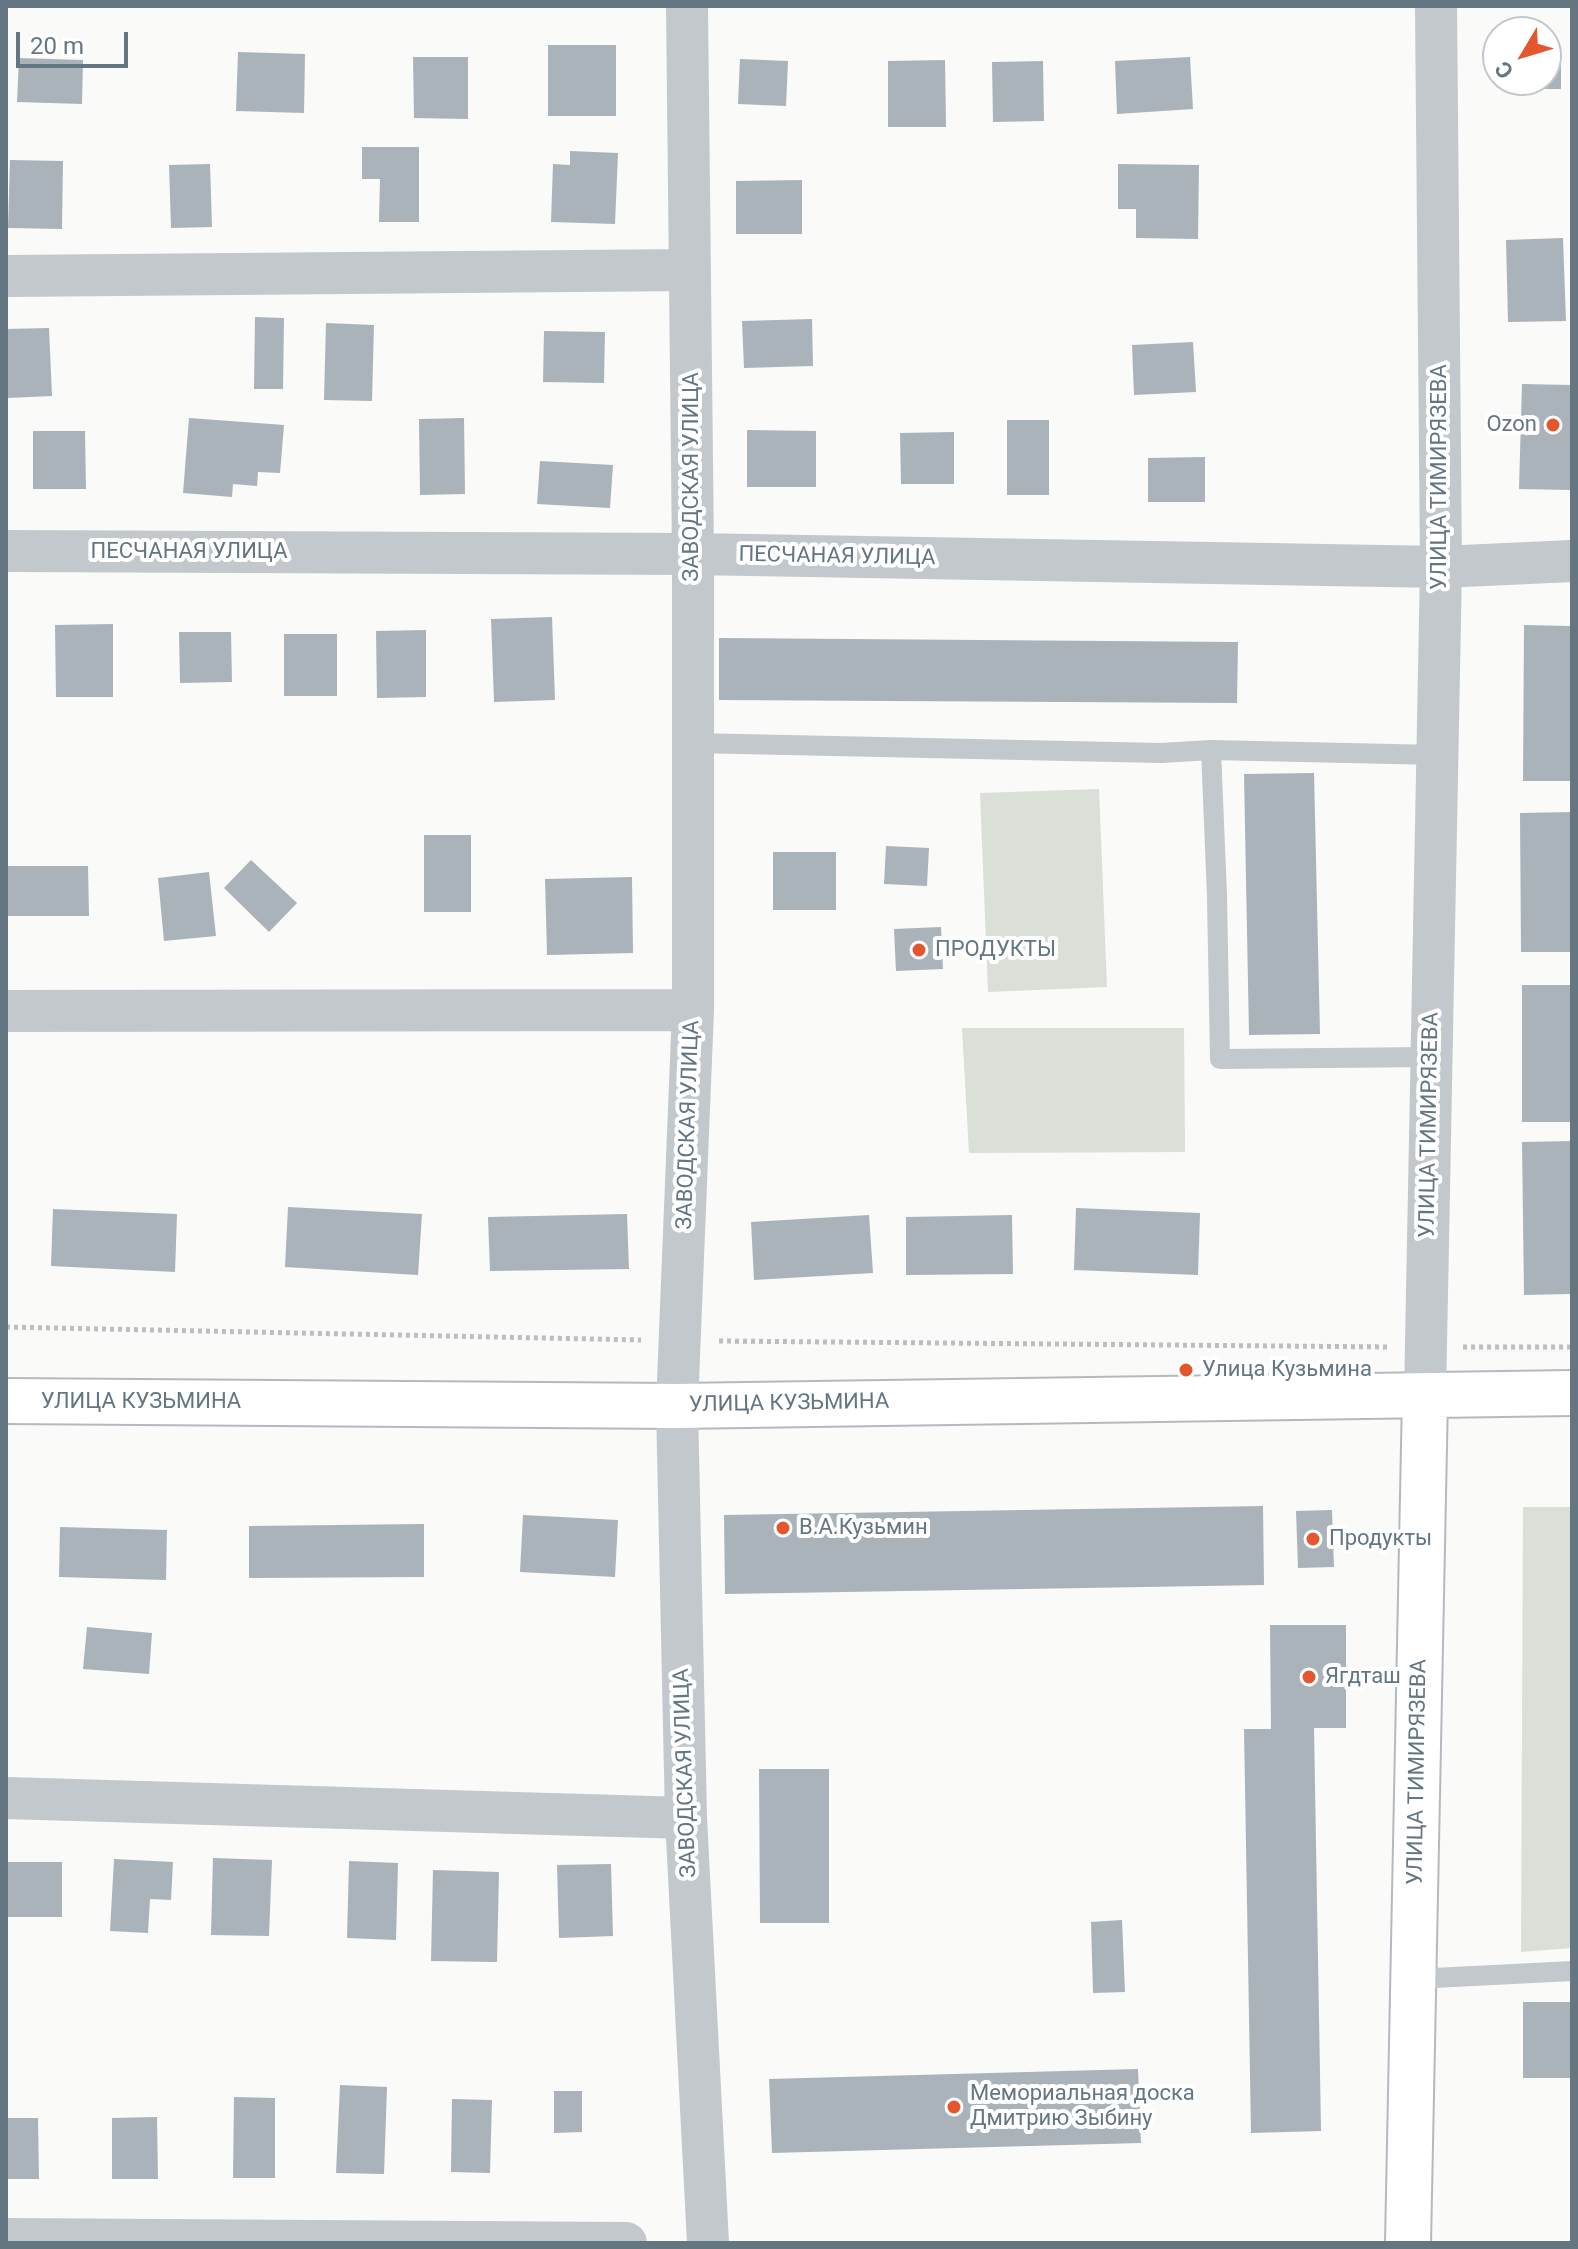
<!DOCTYPE html>
<html>
<head>
<meta charset="utf-8">
<style>
	body { margin:0 }
	#map { position:relative; width:1578px; height:2249px; overflow:hidden; background:#fafaf8; font-family:Roboto,sans-serif }
	canvas { display:block }
	.frame { position:absolute; inset:0; border:8px solid #657683; pointer-events:none }
	.north { position:absolute; left:1482px; top:16px; width:80px; height:80px; box-sizing:border-box; background:#fff; border:2px solid #c1c8cd; border-radius:50%; rotate:232deg; font-size:22px; font-weight:700; line-height:32px; text-align:center; color:#657683 }
	.north::after { content:''; display:block; margin:auto; width:28px; height:36px; background:#e4572e; clip-path:polygon(50% 0,100% 100%,50% 72%,0 100%) }
	.scale { position:absolute; left:16px; top:32px; width:112px; height:36px; box-sizing:border-box; border:4px solid #657683; border-top:0; padding-left:10px; font-size:24px; line-height:28px; white-space:nowrap; color:#657683; -webkit-text-stroke:6px #fff; paint-order:stroke }
</style>
</head>
<body>
<div id="map">
<canvas width="1578" height="2249"></canvas>
<div class="frame"></div>
<div class="north">С</div>
<div class="scale">20 m</div>
</div>
<script>
const ctx = document.querySelector('canvas').getContext('2d');
ctx.lineJoin = 'round';
function fillPath(path, color) {
  ctx.fillStyle = color;
  ctx.fill(path, 'evenodd');
}
function trace(path, color, width, dash) {
  ctx.strokeStyle = color;
  ctx.lineWidth = width;
  ctx.lineCap = dash ? 'butt' : 'round';
  ctx.setLineDash(dash || []);
  ctx.stroke(path);
}
function drawText(font, color, halo, rows, align = 'center') {
  ctx.font = font + ' Roboto,sans-serif';
  ctx.lineWidth = 8;
  ctx.setLineDash([]);
  ctx.textBaseline = 'middle';
  ctx.strokeStyle = halo;
  ctx.fillStyle = color;
  for (const [text, x, y, turn = 0] of rows) {
    ctx.save();
    ctx.translate(x, y);
    ctx.rotate((+turn || 0) * Math.PI / 180);
    ctx.textAlign = isNaN(turn) ? turn : align;
    if (halo) ctx.strokeText(text, 0, 0);
    ctx.fillText(text, 0, 0);
    ctx.restore();
  }
}
fillPath(new Path2D(`
	M1099,789l8,198 -119,5 -8,-199z
	M962,1028h222l1,124 -216,1z
	M1523,1507h49v441l-51,4z`), '#dadfd7');
fillPath(new Path2D(`
	M548,45h68v71h-68z
	M238,52l67,2 -1,59 -68,-2z
	M413,57h55v62l-54,-1z
	M1190,57l3,52 -76,5 -2,-53z
	M1561,57v32h-36v-9h21v-22z
	M19,58l64,2 -1,44 -65,-2z
	M740,59l48,2 -2,45 -48,-2z
	M945,60l1,67h-58v-66z
	M1043,61l1,60 -51,1 -1,-60z
	M362,147h57v75h-40l1,-43h-18z
	M570,151l48,2 -3,71 -64,-2 2,-58 17,1z
	M10,160l53,1 -1,68 -54,-1z
	M210,164l2,63 -41,1 -2,-63z
	M1118,164l81,1 -1,74 -62,-1v-29h-18z
	M802,180v54h-66v-53z
	M1563,238l3,83 -58,1 -2,-82z
	M255,317l29,1 -1,71h-29z
	M812,319l1,47 -69,2 -2,-47z
	M326,323l48,2 -2,76 -48,-1z
	M49,328l3,68 -44,2 -2,-69z
	M544,331l61,1 -1,51 -61,-1z
	M1193,342l3,50 -62,3 -2,-50z
	M1522,384l50,1v105l-53,-1z
	M189,418l95,7 -4,48 -22,-1 -1,14 -24,-2 -1,13 -49,-4z
	M464,418l1,76 -45,1 -1,-76z
	M1007,420h42v75h-42z
	M747,430l69,1v56h-69z
	M33,431h52l1,58h-53z
	M954,432v52h-53l-1,-51z
	M1205,457v45h-57v-44z
	M540,461l73,4 -3,43 -73,-4z
	M552,617l3,83 -61,2 -3,-83z
	M113,624v73h-57l-1,-72z
	M1524,625l48,1v155h-49z
	M426,630v67l-49,1 -1,-67z
	M179,632h52l1,50 -52,1z
	M284,634h53v62h-53z
	M719,638l519,4 -1,61 -518,-3z
	M1314,773l6,261 -71,1 -5,-261z
	M1572,812v140h-51l-1,-139z
	M424,835h47v77h-47z
	M886,846l43,2 -2,38 -43,-2z
	M773,852h63v58h-63z
	M251,860l46,43 -28,29 -45,-44z
	M6,866h82l1,50h-83z
	M209,872l7,64 -52,5 -6,-63z
	M632,877l1,76 -86,2 -2,-76z
	M941,927l2,42 -47,2 -2,-42z
	M1522,985h50v137h-50z
	M1572,1141v153l-48,1 -2,-153z
	M288,1207l134,7 -4,61 -133,-8z
	M1076,1208l124,5 -2,62 -124,-5z
	M53,1209l124,5 -2,58 -124,-6z
	M627,1214l2,55 -139,2 -2,-54z
	M869,1215l4,58 -119,7 -3,-58z
	M1012,1215l1,59 -107,1v-58z
	M1263,1506l1,79 -539,9 -1,-79z
	M1332,1510l2,57 -36,1 -2,-57z
	M523,1515l95,5 -3,57 -95,-5z
	M424,1524v53l-175,1v-52z
	M60,1527l107,3 -1,50 -107,-3z
	M1270,1625h76v103h-32l7,403 -70,2 -7,-404h27z
	M87,1627l65,6 -3,41 -66,-5z
	M759,1769h70v154h-69z
	M213,1858l59,2 -3,76 -58,-1z
	M114,1859l59,3 -2,38 -21,-1 -2,34 -38,-2z
	M349,1861l49,2 -2,77 -49,-2z
	M6,1862h56v55h-56z
	M611,1864l2,72 -54,2 -2,-73z
	M433,1870l66,2 -2,90 -66,-1z
	M1122,1920l3,72 -32,1 -2,-71z
	M1523,2002h49v76h-49z
	M1138,2069l3,74 -369,10 -3,-74z
	M340,2085l47,2 -3,87 -48,-1z
	M554,2091h28v41l-28,1z
	M234,2097l41,1v80h-42z
	M452,2099l40,1 -2,73 -39,-1z
	M157,2117l1,62h-46v-61z
	M6,2118h32l1,61h-33z`), '#aab3b9');
const secondary = new Path2D(`
	M6,1401l671,5 895,-13
	M1408,2243l17,-847`);
trace(secondary, '#b3babf', 48);
trace(new Path2D(`
	M6,1327l635,13
	M719,1341l670,6
	M1463,1347h109`), '#bbbfc2', 5, [4, 4]);
trace(new Path2D(`
	M693,743l468,10 50,-3
	M1432,1057l-212,2 -3,-163 -6,-146 227,5
	M1414,1979l158,-8`), '#c3c8cc', 20);
trace(new Path2D(`
	M687,6l6,548v456l-16,396 9,412 22,425
	M6,276l684,-6
	M6,551l687,3 748,13 131,-6
	M6,1011l687,-1
	M1425,1396l16,-829 -5,-561
	M6,1798l680,20
	M6,2239l620,4`), '#c3c8cc', 42);
trace(secondary, '#fff', 44);
for (const [x, y, r, color] of [
	[1553,425,8,"#e4572e"],
	[919,950,8,"#e4572e"],
	[1186,1370,8,"#e4572e"],
	[783,1528,8,"#e4572e"],
	[1313,1539,8,"#e4572e"],
	[1309,1677,8,"#e4572e"],
	[954,2107,8,"#e4572e"]
]) {
  const dot = new Path2D();
  dot.arc(x, y, r, 0, 2 * Math.PI);
  ctx.fillStyle = color;
  ctx.fill(dot);
  trace(dot, '#fff', 3);
}
drawText('22px', '#657683', '#fff', [
	["Ozon",1537,425,"right"],
	["ПРОДУКТЫ",935,950],
	["Улица Кузьмина",1202,1370],
	["В.А.Кузьмин",799,1528],
	["Продукты",1329,1539],
	["Ягдташ",1325,1677],
	["Мемориальная доска",970,2094],
	["Дмитрию Зыбину",970,2119]
], 'left');
drawText('22px', '#657683', '#fff', [
	["ЗАВОДСКАЯ УЛИЦА",692,477,-90],
	["УЛИЦА ТИМИРЯЗЕВА",1440,477,-90],
	["ПЕСЧАНАЯ УЛИЦА",189,552],
	["ПЕСЧАНАЯ УЛИЦА",837,557,1],
	["ЗАВОДСКАЯ УЛИЦА",689,1125,-88],
	["УЛИЦА ТИМИРЯЗЕВА",1430,1125,-89],
	["УЛИЦА КУЗЬМИНА",141,1402],
	["УЛИЦА КУЗЬМИНА",789,1404,-1],
	["УЛИЦА ТИМИРЯЗЕВА",1418,1772,-89],
	["ЗАВОДСКАЯ УЛИЦА",686,1773,-92]
]);
</script>
</body>
</html>
